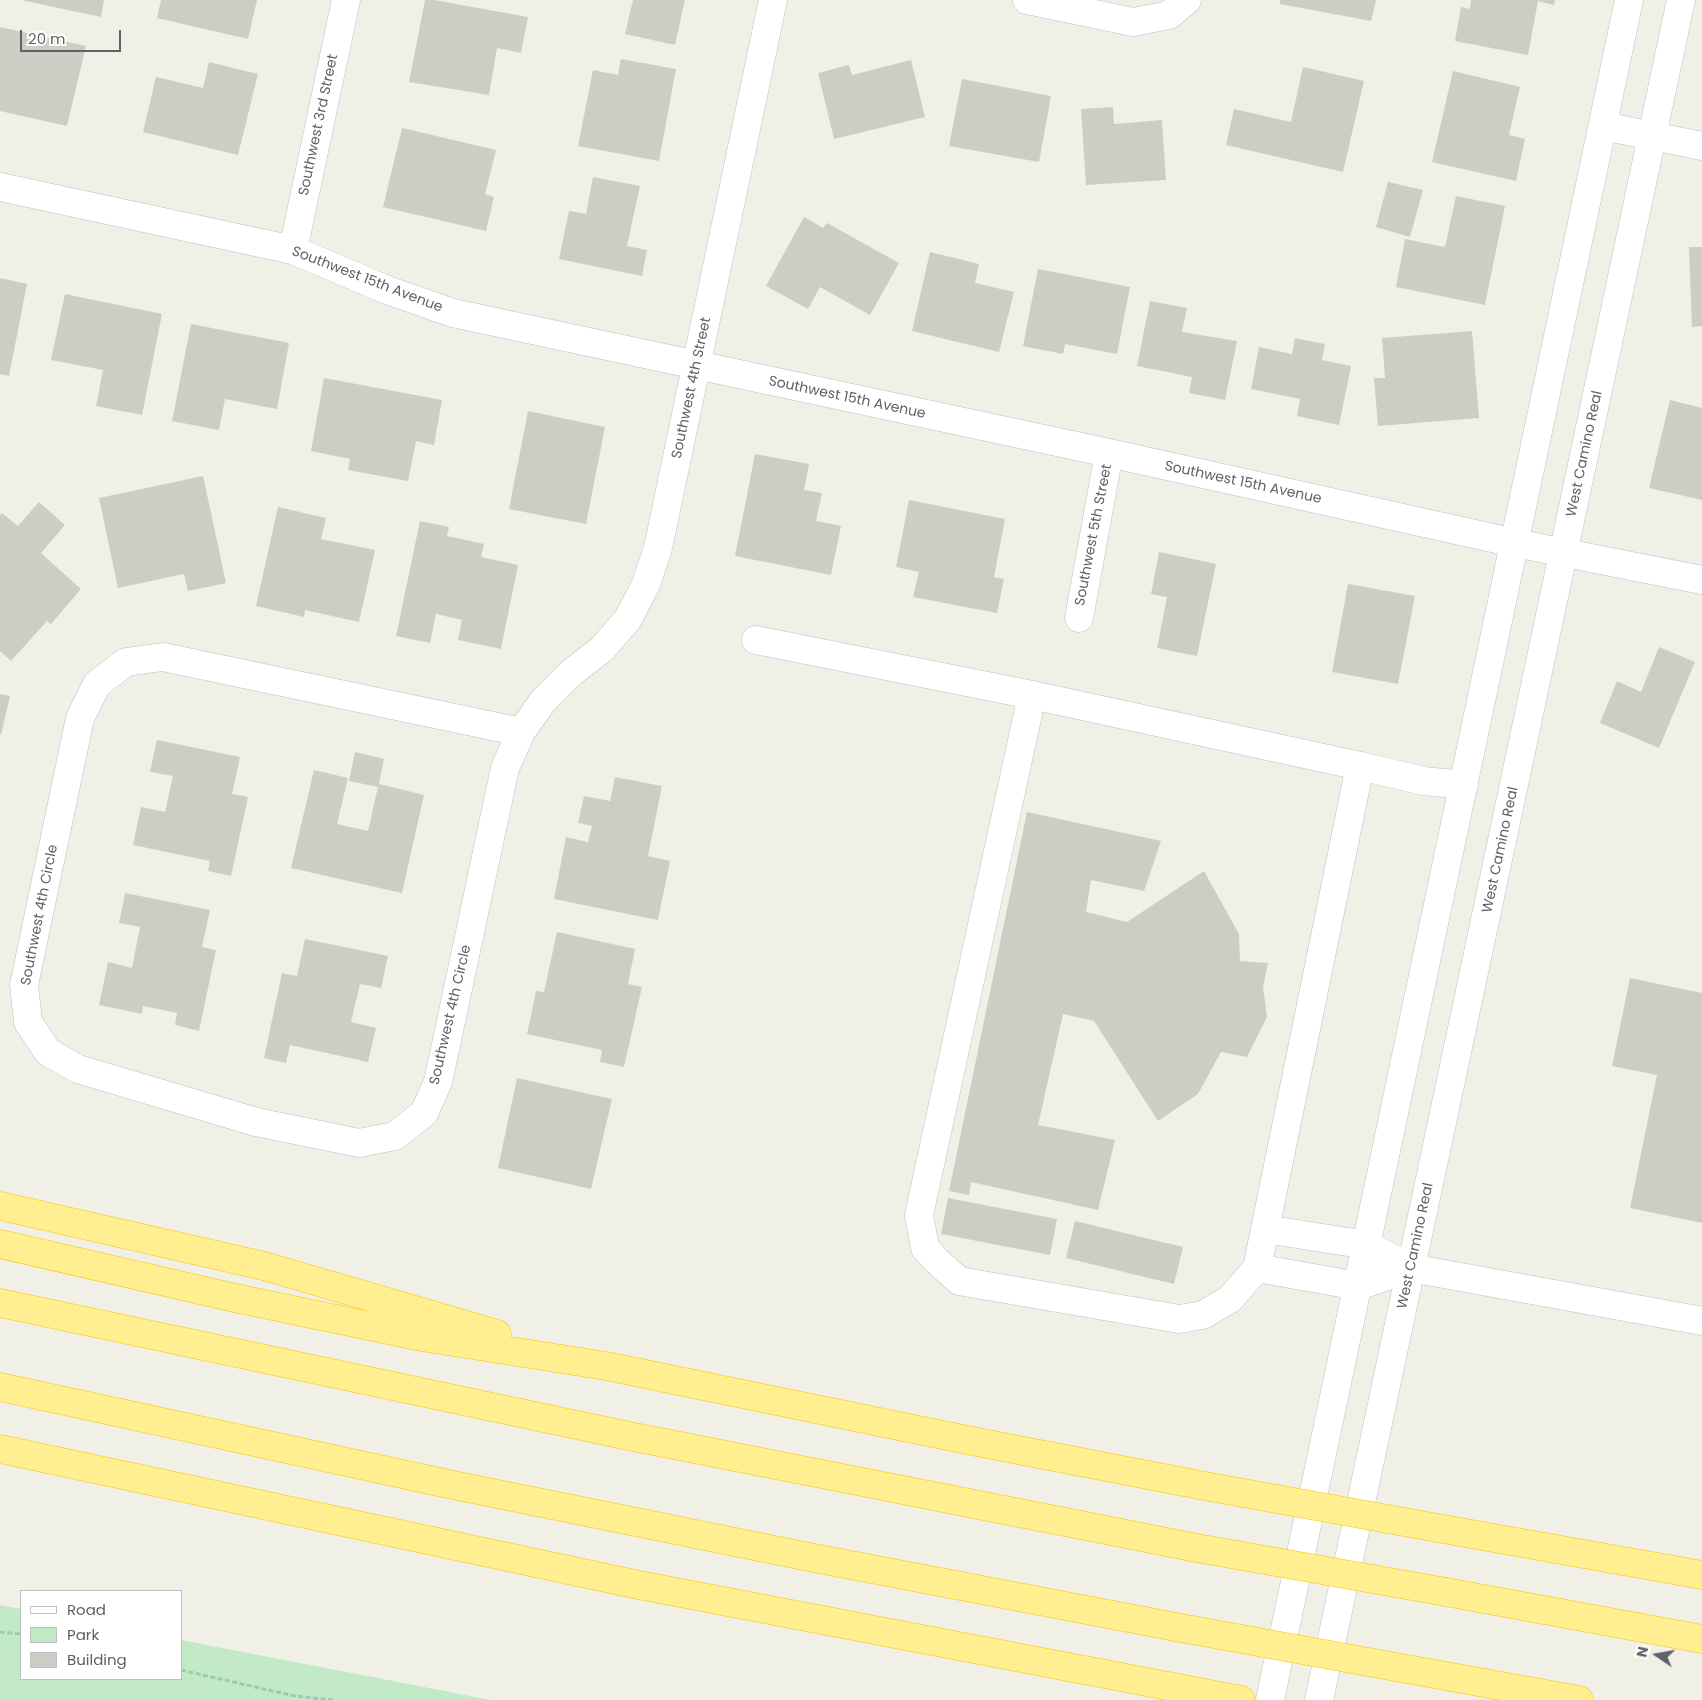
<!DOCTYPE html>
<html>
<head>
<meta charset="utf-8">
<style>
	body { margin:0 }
	#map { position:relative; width:1702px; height:1700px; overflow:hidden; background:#f1f0e7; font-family:Poppins,sans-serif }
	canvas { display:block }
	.legend { position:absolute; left:20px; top:1590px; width:162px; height:90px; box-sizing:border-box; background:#fff; border:1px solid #bfc0c3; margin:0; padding:6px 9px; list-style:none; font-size:15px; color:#5e6168 }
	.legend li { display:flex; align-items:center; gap:10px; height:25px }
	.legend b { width:25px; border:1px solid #bfc0c3 }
	.north { position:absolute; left:1632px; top:1630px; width:50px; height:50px; -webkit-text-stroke:4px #fff; paint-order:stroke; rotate:282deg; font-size:14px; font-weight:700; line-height:20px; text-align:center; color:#5e6168 }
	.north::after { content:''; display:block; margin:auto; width:18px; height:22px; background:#5e6168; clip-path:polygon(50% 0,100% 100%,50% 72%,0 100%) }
	.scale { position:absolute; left:20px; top:30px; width:101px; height:22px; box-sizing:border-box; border:2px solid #5e6168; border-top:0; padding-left:6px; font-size:15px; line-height:18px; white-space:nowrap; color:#5e6168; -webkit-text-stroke:4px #fff; paint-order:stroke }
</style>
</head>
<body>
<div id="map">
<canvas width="1702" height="1700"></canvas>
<ul class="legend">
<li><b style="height:6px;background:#fff"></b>Road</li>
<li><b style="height:14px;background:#c2eac6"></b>Park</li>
<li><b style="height:14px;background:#cecdc5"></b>Building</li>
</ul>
<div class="north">N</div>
<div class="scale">20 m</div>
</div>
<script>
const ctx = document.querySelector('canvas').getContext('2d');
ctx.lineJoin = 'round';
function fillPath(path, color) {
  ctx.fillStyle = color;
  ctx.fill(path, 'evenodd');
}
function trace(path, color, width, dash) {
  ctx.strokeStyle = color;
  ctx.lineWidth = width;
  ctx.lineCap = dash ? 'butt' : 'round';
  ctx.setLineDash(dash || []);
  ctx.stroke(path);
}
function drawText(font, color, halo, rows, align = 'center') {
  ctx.font = font + ' Poppins,sans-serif';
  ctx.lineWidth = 4;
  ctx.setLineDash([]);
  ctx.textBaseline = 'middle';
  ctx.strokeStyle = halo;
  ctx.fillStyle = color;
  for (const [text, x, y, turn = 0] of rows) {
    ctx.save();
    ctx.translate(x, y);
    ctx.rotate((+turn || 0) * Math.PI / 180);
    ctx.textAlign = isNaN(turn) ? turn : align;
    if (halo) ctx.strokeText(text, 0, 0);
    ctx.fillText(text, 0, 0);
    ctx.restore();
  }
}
fillPath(new Path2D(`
	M0,1605l21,4v70h160v-39l310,60h-491z`), '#c2eac6');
fillPath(new Path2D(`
	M21,0h83l-3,17z
	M161,0h96l-9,39 -91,-21z
	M425,0h9l94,17 -7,36 -24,-5 -8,47 -80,-13z
	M633,0h52l-10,45 -50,-11z
	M1280,0h96l-5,21 -91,-17z
	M1471,0h84l-1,5 -16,-4 -10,54 -73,-14 6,-34 9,2z
	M0,27l86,19 -19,80 -67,-15z
	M621,59l55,10 -17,92 -81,-15 15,-76 25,5z
	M911,60l14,57 -91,22 -16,-66 31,-8 3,10z
	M209,62l49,12 -20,81 -95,-23 13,-55 47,11z
	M1303,67l61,14 -21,91 -117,-27 8,-36 57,13z
	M1453,71l67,16 -11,48 16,4 -9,42 -84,-19z
	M962,79l89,17 -12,66 -90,-16z
	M1113,107l1,17 48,-4 4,60 -80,5 -5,-76z
	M402,128l94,22 -11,44 9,3 -8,34 -103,-24z
	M593,177l47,9 -13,60 20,4 -5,26 -83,-17 10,-48 17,3z
	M1388,182l35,8 -13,47 -34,-10z
	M1456,196l49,10 -20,99 -89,-18 9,-48 40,8z
	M804,217l19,11 4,-5 72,40 -29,52 -50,-28 -12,22 -42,-23z
	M1689,247h13v79l-10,1z
	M930,252l49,12 -4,19 39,9 -15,60 -87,-21z
	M1038,269l92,18 -13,67 -52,-10 -2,10 -40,-8z
	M0,278l27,6 -18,92 -9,-2z
	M65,294l97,20 -20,101 -46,-9 7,-36 -52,-10z
	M1150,301l37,7 -5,24 55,9 -12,59 -36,-7 3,-16 -55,-11z
	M191,324l98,19 -12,66 -52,-10 -6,31 -47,-9z
	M1472,331l7,87 -101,8 -4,-48h11l-3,-40z
	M1295,338l30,6 -3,16 29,6 -12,59 -42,-9 3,-17 -49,-10 8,-42 33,7z
	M324,378l118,22 -8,45 -18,-4 -8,40 -60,-11 2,-11 -39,-8z
	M1670,400l32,8v92l-53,-12z
	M528,411l77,16 -19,97 -77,-15z
	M755,454l54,10 -5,26 18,3 -6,28 25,5 -10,49 -96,-19z
	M203,476l23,107 -38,8 -4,-17 -66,14 -19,-90z
	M909,500l96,19 -11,58 10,2 -7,34 -84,-16 6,-25 -23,-5z
	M39,502l26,23 -24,28 40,36 -30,35 -4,-3 -36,40 -11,-10v-136l2,-2 16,13z
	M278,507l48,11 -5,21 54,11 -16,72 -54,-12 -1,7 -48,-11z
	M420,521l29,6 -2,9 37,8 -3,13 37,8 -17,84 -43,-9 4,-20 -26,-6 -6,29 -34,-7z
	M1159,552l57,12 -19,92 -40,-8 10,-51 -16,-3z
	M1348,584l67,12 -17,88 -66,-12z
	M1659,647l36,15 -36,86 -59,-25 17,-42 24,11z
	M0,694l10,2 -9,39h-1z
	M157,740l83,17 -8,37 16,3 -17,79 -23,-5 2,-10 -77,-16 8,-38 24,5 8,-36 -23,-4z
	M355,752l29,7 -5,25 45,11 -22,98 -111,-25 23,-98 34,8 -11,46 31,7 10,-44 -29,-6z
	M615,777l47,9 -14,70 22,5 -12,59 -104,-21 12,-62 22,5 4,-16 -14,-3 6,-27 26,5z
	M1027,812l134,29 -17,50 -53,-11 -5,32 41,10 77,-51 35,63 1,27 28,2 -5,24 4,30 -20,40 -26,-5 -23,42 -40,27 -64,-100 -31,-7 -25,111 77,15 -17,70 -127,-28 -2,13 -20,-4z
	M125,893l85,17 -8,37 14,3 -17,81 -24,-6 2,-12 -34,-7 -1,8 -43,-9 9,-43 24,6 8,-41 -21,-4z
	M557,932l78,17 -7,35 14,3 -18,80 -24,-5 2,-12 -75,-16 9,-43 8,1z
	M305,939l83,17 -7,32 -21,-4 -9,38 25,6 -8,34 -78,-17 -4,18 -22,-5 18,-85 15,3z
	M1630,978l72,15v230l-72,-15 27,-133 -45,-9z
	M517,1078l95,21 -21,90 -93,-21z
	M948,1198l109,21 -7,36 -109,-21z
	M1075,1221l108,26 -9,37 -108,-26z`), '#cecdc5');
const minor = new Path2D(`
	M1027,0l106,22 36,-7 18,-15
	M1603,126l99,20
	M0,187l293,63 94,40 66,23 656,140 406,90 187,37
	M293,250l53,-250
	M1079,618l30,-165
	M756,640l276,55 328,71
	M163,657l358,75 -16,36 -67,314 -14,31 -29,23 -36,7 -103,-21 -178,-53 -30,-17 -20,-30 -4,-37 56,-267 17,-34 29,-22z
	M1032,695l-113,520 6,33 12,13 22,20 220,38 24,-4 27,-16 27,-31 103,-502 64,15 40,4
	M521,732l22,-31 28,-28 31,-24 26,-30 18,-35 12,-36 115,-548
	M1265,1229l102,16 44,23 291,53
	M1257,1268l101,18 53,-18
	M1270,1700l359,-1700
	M1319,1700l362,-1700`);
const highway = new Path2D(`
	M0,1206l264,60 233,68
	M0,1244l235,54 187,39 184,29 366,75 238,46
	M0,1303l629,133 568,112
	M0,1387l453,98 361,73 367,70
	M0,1449l639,136 602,115
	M1460,1532l242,43
	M1446,1592l256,47
	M1429,1673l150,27`);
trace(minor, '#bebfc6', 29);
trace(highway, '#f8c500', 29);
trace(new Path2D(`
	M0,1632l21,2
	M181,1670l114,26 38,4`), '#9accae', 3, [5, 2.5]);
trace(minor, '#fff', 28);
trace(highway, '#ffef90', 28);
const highwayBridge = new Path2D(`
	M1210,1487l250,45
	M1197,1548l249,44
	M1181,1628l248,45`);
trace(highwayBridge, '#f8c500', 29, []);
trace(highwayBridge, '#ffef90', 28);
drawText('14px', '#5e6168', '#fff', [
	["Southwest 3rd Street",319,125,-78],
	["Southwest 15th Avenue",367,280,21],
	["Southwest 4th Street",692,388,-78],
	["Southwest 15th Avenue",847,398,12],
	["West Camino Real",1585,454,-78],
	["Southwest 15th Avenue",1243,483,12],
	["Southwest 5th Street",1094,535,-79],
	["West Camino Real",1501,850,-78],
	["Southwest 4th Circle",40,915,-79],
	["Southwest 4th Circle",451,1015,-77],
	["West Camino Real",1416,1246,-78]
]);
</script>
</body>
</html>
